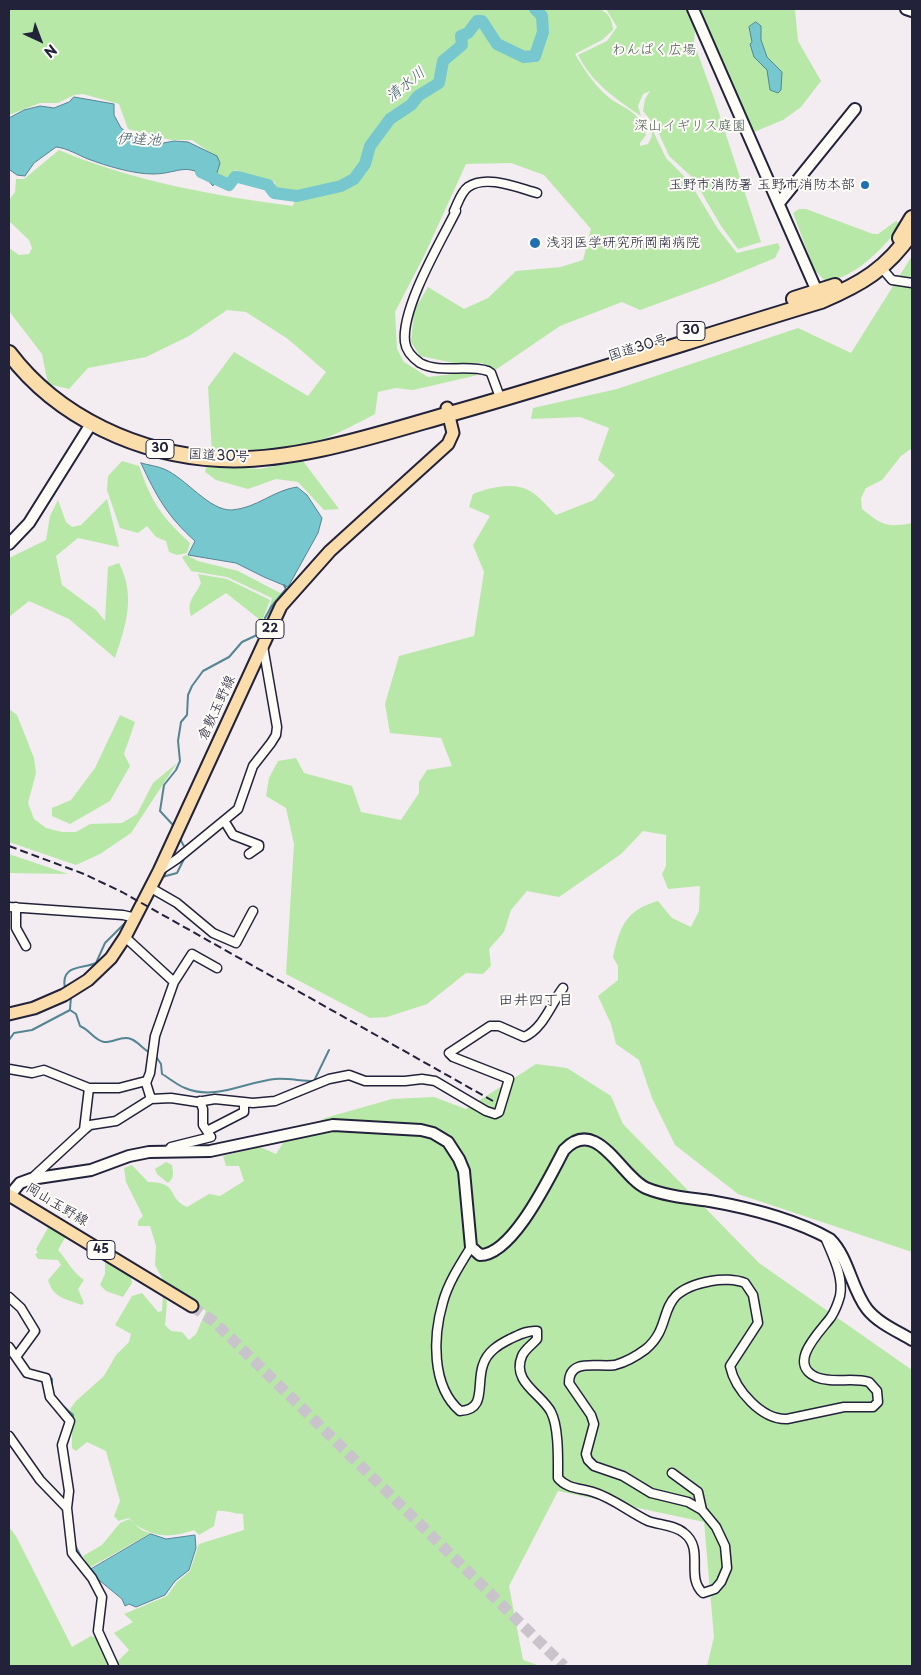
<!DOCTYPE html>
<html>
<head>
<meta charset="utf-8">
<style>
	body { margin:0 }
	#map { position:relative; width:921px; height:1675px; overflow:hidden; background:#f3ecf0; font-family:"Playpen Sans",sans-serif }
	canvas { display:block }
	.frame { position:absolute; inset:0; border:10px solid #22223b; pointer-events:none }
	.north { position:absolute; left:15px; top:15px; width:50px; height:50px; -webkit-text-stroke:4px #fdfcf7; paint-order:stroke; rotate:137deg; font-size:14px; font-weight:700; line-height:20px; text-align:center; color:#22223b }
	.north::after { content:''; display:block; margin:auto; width:18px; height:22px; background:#22223b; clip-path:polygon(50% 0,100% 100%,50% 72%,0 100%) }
</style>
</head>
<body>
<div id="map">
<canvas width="921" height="1675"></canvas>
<div class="frame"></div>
<div class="north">N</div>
</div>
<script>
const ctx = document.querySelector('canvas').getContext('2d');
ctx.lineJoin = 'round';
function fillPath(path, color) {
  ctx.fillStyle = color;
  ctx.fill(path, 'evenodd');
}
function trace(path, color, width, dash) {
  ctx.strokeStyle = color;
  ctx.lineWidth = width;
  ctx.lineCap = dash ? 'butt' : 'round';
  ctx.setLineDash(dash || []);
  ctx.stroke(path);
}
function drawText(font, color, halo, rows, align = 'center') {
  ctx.font = font + ' "Playpen Sans","Klee One",sans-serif';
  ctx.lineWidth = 4;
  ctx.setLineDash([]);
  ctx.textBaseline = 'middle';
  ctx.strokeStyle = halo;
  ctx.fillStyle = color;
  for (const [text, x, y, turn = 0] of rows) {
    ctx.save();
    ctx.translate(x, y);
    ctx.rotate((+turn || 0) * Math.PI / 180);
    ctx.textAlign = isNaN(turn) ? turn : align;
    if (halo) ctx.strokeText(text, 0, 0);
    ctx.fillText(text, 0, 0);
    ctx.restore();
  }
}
fillPath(new Path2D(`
	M9,9h591c9,4 12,11 13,21l-11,10 -27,14c8,14 19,30 31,41 20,17 30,11 40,40l-6,8v3l8,-2 4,-8 -1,-9 15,31 23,23 29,48 19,24 41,-10 2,5 -5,10 -58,24 -77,28 -18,-8 -62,24 -66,45 -12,-8h-28l-34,-7 -9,-14 3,-31 14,-24 36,22 24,-11 28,-27 45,-4 22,-7 8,-31 -47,-54 -33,-12 -45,1 -42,92 -29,56 2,37 7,13 24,15 42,-5 8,3 -65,15 -17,-2 -18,4 -3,22c-61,33 -93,44 -163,38l-4,-65 26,-35 74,44 18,-24 -38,-33 -42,-27 -19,-2 -38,26 -43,21 -58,11 -19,21 -21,-5 -6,-30 -33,-43v-63l10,7 10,-1 3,-6 -3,-8 -20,-19v-21l6,-8 1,-13h8l35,-29c73,31 156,46 234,56l3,-10 -8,-5 -12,-1 -1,-8 -24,-5 -15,-7 -6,11 -17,-11 -4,-18 -17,-12h-21l-43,-11 -9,-25 -36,-10 -9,1 -16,8h-18l-31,12z
	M606,9h80l9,20 -1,14 19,52 48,147 -23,7 -17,-23 -28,-48 -24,-22 -13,-29 -13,-16 2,-12 5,-8 -7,3 -5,12 3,10c-25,-17 -49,-33 -63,-61l29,-14 10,-14z
	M699,9h96l3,32 23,40 -20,26 -18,13 -29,12z
	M799,209h7l67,25h5l18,-13 5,3c-13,20 -50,59 -77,56l-10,-11 -21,-56z
	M912,256v192l-11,8 -19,24 -16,8 -5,10 1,11c20,16 24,19 50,14v729l-174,-58 -63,-49 -23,-47 -13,-38 -23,-16 -5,-20 -13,-28 20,-16v-14l-5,-9c7,-31 13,-47 45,-56l14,17 19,9 8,-16 1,-25 -32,3 -6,-15 4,-8v-31l-23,-4 -22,23 -62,43 -32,-6 -16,19 -7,22 -15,17 2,17 -8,8 -17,-1 -39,31 -40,13 -17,1 -84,-44 8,-130 -8,-36 -20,-12 3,-18 9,-17 18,-3 8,15 48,13 9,26 40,8 18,-27v-11l8,-12 25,-4 -11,-28 -51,-5 -5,-29 14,-48 75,-20 10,-64 -11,-27 17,-29 -21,-9 4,-13c15,-6 41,-13 57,-3 9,5 18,16 26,24l38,-15 21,-25 -17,-15 11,-32 -29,-11 -49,2 2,-11 84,-19 181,-61 53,25z
	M122,461l17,5c13,37 22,50 51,77l-3,10 -10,2 -8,-3 -3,-11 -10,-4 -9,-11 -9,7 -18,-5 -13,-38 1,-14z
	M303,461l36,48 -15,1 -26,-28 -22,-3 -28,10 -32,-9 -11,-8 2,-7 52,4z
	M107,499l12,48 -41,-9 -22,18 6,29 34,25 9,11 3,-54 11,-4c17,33 7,62 -4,95l-46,-39 -40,-18 -20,16v-59l37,-18 4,-24 8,-16 8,22 6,5 9,-2z
	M186,555l12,6 40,10 46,24 -15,25 -3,-1 6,-21 -45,-21 -36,-6 -9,-14z
	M198,574l29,5 43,21 -7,19h-4l-33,-26 -35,23c-5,-16 5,-21 10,-33z
	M9,709l8,6 17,43 2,15 -8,30 6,16 12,9 16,4h14l14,-8 32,-1 15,-9 16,-31 24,-20 -46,70 -31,21 -24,11 -67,-23z
	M120,715l15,7 -11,32 6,12 -20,35 -40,23 -18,-8v-8l19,-8 24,-32z
	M9,854l59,20 -59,-1z
	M536,1064l31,4 44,28 12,28 136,139 153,107v296h-205l7,-29 -10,-115 -146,-31 -49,95 14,74 17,6h-531v-139l7,9 56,111 19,-11 6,2 21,23 11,-11 -15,-17 19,-11 -9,-8 43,-18 10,-14 13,-11 9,-27 45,-14 -1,-16c-9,0 -18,-4 -26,-3l-3,15 -15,9 -5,-5c-24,8 -37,8 -60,-6l9,7 8,2 -62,35 -6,-12 19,-11 18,-22 9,-4 5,4 -5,-5 -11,3 -4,-5 6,-15 -14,-50 -19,-9 -11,9 -4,-3v-17l3,-11 -5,-11 6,-8 28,-25 12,-21 13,-13 2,-8 -16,-9 17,-29 10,-3 16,19 4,-1 1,-16 4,7 -2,23 6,6 11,1 7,8 7,-6 10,-23 -43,-31 -8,-15 1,-19 -6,-20h-12v-5l5,-5 -17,-34 -2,-14 8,-3 16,17c32,0 18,16 39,25l22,-13 11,2 24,-15 -5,-15h-13l-3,-10 37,-9 16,7 9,-14 40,-22 67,-19 42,-2 32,12z
	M166,1162l6,3c1,7 3,13 -4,18l-11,-9 -2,-5z
	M49,1226l17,10 -8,14c9,10 15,23 26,30l-6,9 6,14 -2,2c-16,-6 -29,-7 -34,-25l13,-15 -3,-5 -20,-1 -3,-5 3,-1 -2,-4z
	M109,1261l21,14 2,8 -9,14 -17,-6 -6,-6 5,-11v-11z`), '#b8e8a7');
const water = new Path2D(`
	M756,22l5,4v14l6,17 15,15 -1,18 -3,3 -8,-3 -3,-20 -13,-13 -4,-13 2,-2 -3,-15z
	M74,97l40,7v11l7,13 8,6 10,2 7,7 7,2 21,-4 14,1 29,14 3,7 -7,23c-24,-28 -33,-12 -60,-12 -20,0 -46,-8 -65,-15 -10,-4 -21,-11 -32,-12l-22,16 -9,13 -8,-1 -7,-5 -1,2v-54l15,-8 16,-4 14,2 15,-6z
	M141,463c7,2 16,3 23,6 22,9 45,42 68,41 25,-2 42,-20 65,-23l10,8 15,23 -4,15 -30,54 -24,-10 -28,-14 -48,-8 7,-14c-27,-24 -39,-45 -54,-78z
	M151,1534l15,5 29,-4 1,13 -7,22 -14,11 -10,14 -29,12 -7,-3 -4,2 -3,-7 -34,-28z`);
fillPath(water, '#76c7ce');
trace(water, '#548593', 1);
trace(new Path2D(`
	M265,618l6,-11 15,-18 -2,-4
	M173,825l-13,-14 4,-26 12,-15 4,-9 -2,-20 3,-19 6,-7 1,-20 4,-9 11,-15 26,-14 13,-15 15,-7 5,-7
	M180,839l5,9
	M162,877l15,-4 7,-14
	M65,988c-5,-24 19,-19 31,-25l9,-20 22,-22
	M70,1009l1,-12
	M9,1040l5,-7 18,-3 38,-20 6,4 4,12c10,4 14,14 24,16 9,1 18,-7 27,-3 8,3 12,11 20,14
	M155,1055l6,9 1,10c7,4 15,11 23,14 30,13 60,-6 90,-9 13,-1 26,2 39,2l15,-31
	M40,1373l12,6v11
	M61,1404l12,11v6
	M74,1543l8,16`), '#548593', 2);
trace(new Path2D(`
	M201,172l28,13 6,-8h3l30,8 6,8 23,3 44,-10 13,-7 11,-15 5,-18 20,-27 21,-14 7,-9 21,-13 4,-22 19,-16 -1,-9 7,-3 9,-12h5l15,23 27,13 11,-1 8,-24 -1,-16 -7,-7`), '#76c7ce', 12);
trace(new Path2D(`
	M192,1306l21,15 19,18 332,327`), '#c9c4cc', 11, [11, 5.5]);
const street = new Path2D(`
	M879,265l13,15 20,3
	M501,400l-10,-27 -3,-2c-22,-7 -47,3 -68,-8 -7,-5 -14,-12 -15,-21 -4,-34 36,-101 51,-131h-2c4,-8 7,-19 14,-24 19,-13 50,1 69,6
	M225,822l8,13 26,10v2l-10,7
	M159,871l18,-12 61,-50 15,-43 18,-23 5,-8 1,-8 -14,-81
	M151,888l26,15 36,30 23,10 17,-32
	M9,907l114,8 13,3
	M16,907v21l10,18
	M125,937l49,45 -19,54 -5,37 -4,10 5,16
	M174,982l18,-28 25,14
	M9,1069l23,4 12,-3 45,18h30l27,-7
	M84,1130l5,-42
	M207,1131l37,-19v-10
	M167,1152l4,-5 40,-10 -8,-12v-16l-3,-8
	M31,1179l53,-49 6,-5 26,-4 35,-22 20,-1 26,4 18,-3 38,4 22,-2 54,-22 20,-4 16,6h40l17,-2 13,2 51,30 9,3 4,-2 10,-33 -56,-22 -4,-4 41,-27h9l25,11c19,-8 27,-33 39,-49
	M471,1247c-10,16 -23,36 -28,55 -10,34 -12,84 17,109 27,-1 16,-27 23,-46 4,-13 15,-20 27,-26 9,-4 17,-9 27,-8v8c-5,6 -12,10 -15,17 -11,26 20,38 29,56 8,15 7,48 7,66 9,11 22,10 35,14 20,6 36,20 55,29 11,4 27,4 36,12 21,16 1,44 19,60l12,-4 6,-7 6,-14 -2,-22 -9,-19 -14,-17 -14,-8 -37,-9 -28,-17 -29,-10 -6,-6 -2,-6 8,-30 -3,-9 -22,-32c0,-26 30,-15 46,-18 11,-3 23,-10 31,-16 31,-26 5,-57 65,-68 10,-2 25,-2 34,2l8,12 5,28 -28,43c5,24 32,54 57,53l57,-12h29l5,-5 -1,-11 -8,-9c-17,-5 -37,2 -53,-5 -30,-14 5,-46 15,-60 4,-6 7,-14 9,-21 4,-20 -8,-41 -15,-59
	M9,1297l12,11 14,23 -19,26
	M9,1347l18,26 19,5 4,19 20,24 -8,24 7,46 -2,17
	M9,1436l31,44 27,28 5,45 20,25 10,19 -4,34 16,35
	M672,1473l26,19 4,18`);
const secondary = new Path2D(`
	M693,9l126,287
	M906,9l6,2
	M779,203l76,-94
	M9,544l20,-21 62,-99
	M10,1195l10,-12 11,-4 60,-9 38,-14 20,-4 61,-1 123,-26 88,5 12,3 15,9 11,17 5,12 7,76 9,8c33,0 70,-79 84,-105 33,-35 57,27 82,38 19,8 43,10 64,13 40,7 84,18 120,38 19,19 21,49 37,70 11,14 30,22 45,31`);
const primary = new Path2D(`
	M9,1014l25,-6 30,-13 24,-15 23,-22 14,-21 34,-66 122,-265 49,-55 118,-107 5,-11 -6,-25
	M9,1195l183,111`);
const highway = new Path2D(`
	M900,238l12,-20
	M794,299l41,-13
	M9,353c49,65 131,102 211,106 72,4 157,-24 226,-44 125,-35 249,-76 375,-114 40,-17 66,-32 91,-69`);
trace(street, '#22223b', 11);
trace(secondary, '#22223b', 14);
trace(primary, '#22223b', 15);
trace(highway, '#22223b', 18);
trace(street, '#fdfcf7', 8);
trace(secondary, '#fdfcf7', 10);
trace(primary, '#fbddab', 11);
trace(highway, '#fbddab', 14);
trace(new Path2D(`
	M9,846l75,28 38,18 371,209`), '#22223b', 2, [8, 4]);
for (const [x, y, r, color] of [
	[865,185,5,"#1f6fb2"],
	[535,243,6,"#1f6fb2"]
]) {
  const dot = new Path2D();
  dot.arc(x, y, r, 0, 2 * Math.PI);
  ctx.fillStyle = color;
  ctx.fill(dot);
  trace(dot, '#fdfcf7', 2);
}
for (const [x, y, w] of [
	[691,331,28],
	[160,449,28],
	[270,629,28],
	[101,1250,28]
]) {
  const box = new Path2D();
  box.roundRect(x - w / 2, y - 9.5, w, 19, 4);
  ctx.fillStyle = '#fdfcf7';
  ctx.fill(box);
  trace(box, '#22223b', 1);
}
drawText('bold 12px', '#22223b', null, [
	["30",691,331],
	["30",160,449],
	["22",270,629],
	["45",101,1250]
]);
drawText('14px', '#4f5d5b', '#fdfcf7', [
	["わんぱく広場",654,50],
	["深山イギリス庭園",690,126]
]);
drawText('14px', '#22223b', '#fdfcf7', [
	["玉野市消防署 玉野市消防本部",855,185],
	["浅羽医学研究所岡南病院",546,243,"left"]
], 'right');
drawText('14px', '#22223b', '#fdfcf7', [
	["国道30号",638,348,-17],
	["国道30号",219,456,3],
	["倉敷玉野線",217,708,-65],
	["岡山玉野線",57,1205,31]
]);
drawText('italic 15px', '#3f5c6e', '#fdfcf7', [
	["清水川",406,85,-39],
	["伊達池",139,140,2]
]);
drawText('15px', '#22223b', '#fdfcf7', [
	["田井四丁目",536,1001]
]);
</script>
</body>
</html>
